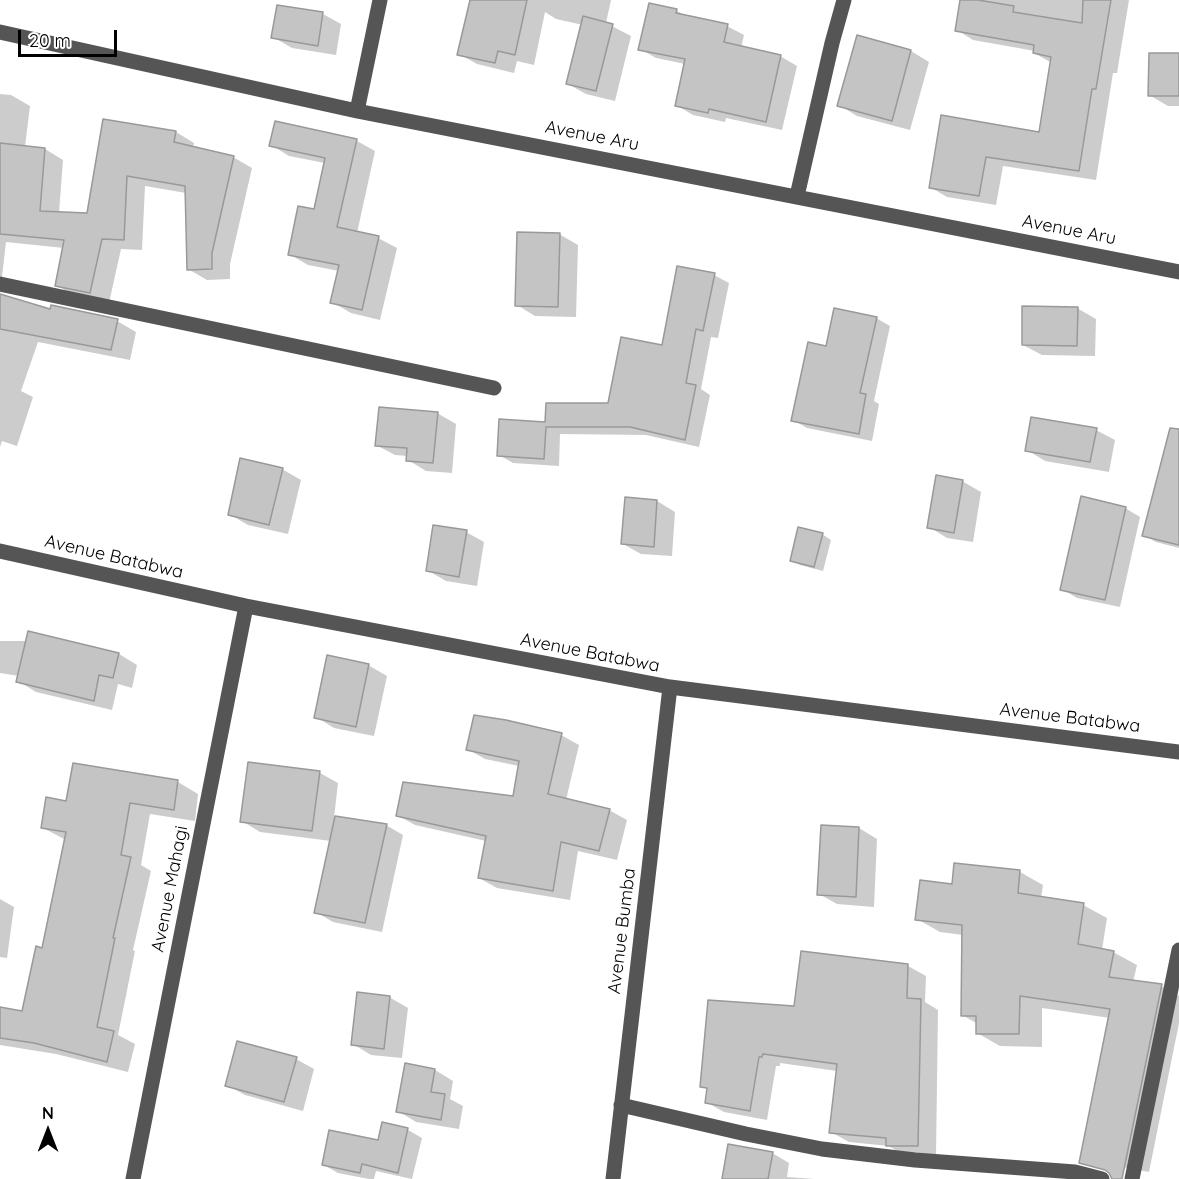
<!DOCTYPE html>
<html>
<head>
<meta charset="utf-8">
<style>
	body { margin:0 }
	#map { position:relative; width:1179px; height:1179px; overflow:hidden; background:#fff; font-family:Quicksand,sans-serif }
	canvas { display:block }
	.north { position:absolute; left:18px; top:1101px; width:60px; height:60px; -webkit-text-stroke:4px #fff; paint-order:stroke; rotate:0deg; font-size:16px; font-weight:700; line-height:24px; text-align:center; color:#000 }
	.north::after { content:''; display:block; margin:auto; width:21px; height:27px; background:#000; clip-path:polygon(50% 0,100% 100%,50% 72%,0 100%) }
	.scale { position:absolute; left:18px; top:30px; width:99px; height:27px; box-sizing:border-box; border:3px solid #000; border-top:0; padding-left:8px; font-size:18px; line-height:21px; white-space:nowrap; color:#000; -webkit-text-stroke:4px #fff; paint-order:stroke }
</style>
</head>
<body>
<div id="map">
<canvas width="1179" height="1179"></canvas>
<div class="north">N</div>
<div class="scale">20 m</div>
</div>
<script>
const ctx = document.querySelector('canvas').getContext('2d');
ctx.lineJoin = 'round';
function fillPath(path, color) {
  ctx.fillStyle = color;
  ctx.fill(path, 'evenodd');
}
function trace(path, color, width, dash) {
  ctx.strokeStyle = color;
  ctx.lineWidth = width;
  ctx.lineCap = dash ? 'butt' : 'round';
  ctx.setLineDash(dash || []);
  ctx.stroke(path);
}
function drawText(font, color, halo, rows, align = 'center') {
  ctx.font = font + ' Quicksand,sans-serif';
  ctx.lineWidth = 4.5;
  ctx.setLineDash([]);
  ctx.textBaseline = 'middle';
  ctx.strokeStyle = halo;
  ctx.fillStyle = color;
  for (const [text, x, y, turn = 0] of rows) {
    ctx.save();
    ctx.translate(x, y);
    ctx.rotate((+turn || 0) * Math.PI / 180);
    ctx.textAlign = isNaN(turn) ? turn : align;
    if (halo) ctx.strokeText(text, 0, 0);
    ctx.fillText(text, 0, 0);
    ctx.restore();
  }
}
fillPath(new Path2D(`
	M471,0h140l-5,23 25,13 -16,65 -29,-7 -18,-10 15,-59 -27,-6 -11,-7 -11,53 -17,-4 -3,12 -37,-9 -18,-10z
	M962,0h167l-12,73h-4l-17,107 -93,-14 -7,39 -49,-8 -17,-10 12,-70 98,16 12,-70 -18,-10 1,-2 -62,-11 -16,-10z
	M650,5l27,6 11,6 39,9 17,9 -3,13 39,8 17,10 -15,64 -56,-12 -1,4 -32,-7 -17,-10 9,-41 -29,-6 -16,-9z
	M278,6l45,8 18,10 -5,31 -44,-7 -19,-11z
	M858,37l53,14 18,11 -19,68 -53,-14 -18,-11z
	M1179,55v51h-11l-19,-11z
	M0,94l11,1 19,11 -5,41 20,2 18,11 -4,53 29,1 16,-94 72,12 18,11 -1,5 40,9 19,11 -22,96v15l-23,1 -19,-11 -2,-76 -41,-7 -3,64 -21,-1 -12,54 -34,-7 -19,-11 8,-37 -58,-6 -6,52z
	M276,123l81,18 18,10 -18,82 21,5 19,10 -17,72 -29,-7 -19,-11 7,-31 -31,-6 -19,-11 26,-43 10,-48 -36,-7 -18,-11z
	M559,234l19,11 -2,72 -41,-1 -18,-11z
	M714,275l15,8 -11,55 -7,-1 -10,52 9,6 -11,52 -53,-12 -86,-1 -1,32 -46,-3 -14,-8 48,-31 63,-19 53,-59z
	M0,295l51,16 66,10 19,11 -6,28 -92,-18 -17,49 12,6 -16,49 -15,-5 -2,6z
	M1077,308l19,11 -1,37 -53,-1 -19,-10z
	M876,318l14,8 -16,75 5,3 -7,37 -65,-13 -14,-8 34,-72z
	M437,413l19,11 -4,49 -26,-2 -18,-11v-4l-13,-1 -19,-10z
	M1096,430l19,10 -6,32 -64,-11 -18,-11z
	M1179,460v88l-23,-6 -13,-7z
	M282,469l19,11 -13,54 -40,-9 -19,-11z
	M962,481l19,11 -8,50 -26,-4 -18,-11z
	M657,501l18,11 -3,44 -31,-2 -18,-10z
	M1125,508l15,9 -20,90 -43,-9 -15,-9z
	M466,532l18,10 -7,44 -31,-5 -19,-11z
	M822,534l9,6 -8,31 -23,-6 -9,-5z
	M0,641h63l56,13 18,11 -5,23 -14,-4 -6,26 -76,-18 -18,-11 1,-5 -19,-3z
	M368,665l19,11 -13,60 -40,-8 -18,-11z
	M561,735l18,10 -13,55 43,10 18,10 -10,40 -39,-9 -8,49 -73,-12 -18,-10 7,-37 -71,-16 -18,-10 117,-17 5,-32 -34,-7 -18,-10z
	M320,773l18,10 -4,35 52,7 17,10 -21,97 -49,-10 -17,-10 15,-71 -71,-9 -18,-11z
	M178,782l20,12 -3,27 -45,-7 -9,51 10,6 -18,79 2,1 -17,84 17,9 -7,28 -72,-18 -56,-9v-37l23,4 20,-63 23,-109 -23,-12 24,-26z
	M822,826l37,2 18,11 -3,68 -37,-3 -18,-10z
	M1020,872l23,13 -2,13 42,7 24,13 -5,32 11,2 24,13 -4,17 28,4 18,10v27l-30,149 -42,-8 3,-146 -68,-10v39l-42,-1 -23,-13 1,-9 -16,-9 1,-80 -23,-3 -23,-13 36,-34z
	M0,899l14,8 -7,51 -7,-1z
	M908,966l18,10 -1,26 13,8 -2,146h-31l-16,-10 -40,-4 -18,-10 6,-61 -57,-8v3h-4l-9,54 -43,-8 -18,-10 2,-12 -6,-4 93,-78z
	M389,997l19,11 -6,50 -31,-3 -18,-11z
	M296,1059l18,10 -11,42 -58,-16 -18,-10z
	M406,1065l29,5 18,11 -3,18 13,7 -4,23 -43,-7 -18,-11z
	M408,1130l14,8 -10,41 -36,-8 -2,8h-5l-31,-6 -14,-8z
	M772,1153l17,10 -2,14 28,2h-92z`), '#0003');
const building = new Path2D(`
	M470,0h57l-12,55 -17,-4 -3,12 -38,-8z
	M960,0h18l36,6 -1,6 69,11 1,-23h28l-15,89h-4l-13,82 -93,-14 -7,39 -50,-8 12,-73 98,17 12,-75 -18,-4 1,-8 -79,-14z
	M649,3l28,6 -1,4 52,11 -4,18 57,13 -15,67 -57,-13 -1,4 -33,-7 10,-47 -47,-9z
	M277,5l46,7 -5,34 -47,-8z
	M583,16l30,8 -17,67 -30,-7z
	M857,35l54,15 -19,71 -55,-15z
	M1149,53h30v43h-31z
	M103,119l73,12 -2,11 60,14 -22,97v16l-25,1 -2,-84 -58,-10 -3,64 -22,-1 -12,54 -35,-7 9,-46 -64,-6v-91l45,5 -5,63 47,2z
	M275,121l82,18 -20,88 42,9 -17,74 -32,-7 9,-38 -51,-10 10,-49 16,3 11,-51 -56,-12z
	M517,232l43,1 -2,74 -43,-1z
	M677,266l38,7 -12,58 -7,-2 -10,54 10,2 -11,55 -55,-13h-84l-2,32 -47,-3 2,-37 46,3 1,-19h62l13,-66 41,8z
	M0,294l50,15 1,-4 67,14 -7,31 -111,-21z
	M1022,306l56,1 -1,39 -55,-1z
	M834,308l43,9 -17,76 6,1 -7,40 -68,-13 17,-79 18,4z
	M379,407l59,5 -5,51 -27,-2 1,-13 -32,-2z
	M1031,417l66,11 -7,34 -65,-11z
	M1170,428l9,1v116l-37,-9z
	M240,458l43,10 -14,57 -41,-10z
	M936,475l27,5 -9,53 -27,-5z
	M1081,496l45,11 -21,93 -45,-10z
	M625,497l32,3 -3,47 -33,-3z
	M433,525l34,5 -8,47 -33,-6z
	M798,527l25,6 -9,34 -24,-6z
	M28,631l91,22 -6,25 -14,-3 -5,26 -78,-19z
	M327,655l42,9 -13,63 -42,-9z
	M474,715l32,5 56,13 -14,61 62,15 -11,42 -38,-9 -8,49 -75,-13 8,-42 -90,-20 7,-34 110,14 6,-35 -53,-11z
	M248,762l72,9 -8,60 -72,-9z
	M73,763l105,17 -4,30 -44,-7 -9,52 10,2 -18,81h2l-18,89 17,4 -7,31 -73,-19 -34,-5v-31l22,4 14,-65 6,2 24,-116 -25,-4 5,-31 20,4z
	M335,816l52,8 -22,99 -51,-10z
	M821,825l38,2 -3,70 -39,-2z
	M954,863l66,7 -2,23 66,10 -6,41 36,7 -5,26 53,7 -40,195h-10l-3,-6 -4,-3 -26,-7 31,-154 -90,-13 -1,38h-43v-18h-15l1,-91 -47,-5 5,-40 32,4z
	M801,951l107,13 -1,34 14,1 -3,147h-32v-8l-57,-5 8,-69 -74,-10 -1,3h-3l-9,54 -45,-8 2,-15 -7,-1 8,-87 86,6z
	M357,992l33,4 -6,53 -33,-4z
	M237,1041l60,16 -13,45 -59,-16z
	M405,1063l30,6 -4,23 14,2 -4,26 -45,-8z
	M382,1122l26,6 -10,45 -36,-9 -2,9 -38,-8 7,-35 49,10z
	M728,1144l45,8 -5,27h-46z`);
fillPath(building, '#c4c4c4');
trace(building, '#999', 1.5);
trace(new Path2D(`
	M0,32l357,79 822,161
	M357,111l23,-111
	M797,196l35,-153 12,-43
	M0,284l494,104
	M0,551l246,55 424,81 509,65
	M621,1105l125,29 76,15 93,11 160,12 27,7
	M133,1179l113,-573
	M613,1179l57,-492
	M1132,1179l47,-229`), '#555', 15);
drawText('18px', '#000', '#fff', [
	["Avenue Aru",592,136,11],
	["Avenue Aru",1069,230,11],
	["Avenue Batabwa",114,557,13],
	["Avenue Batabwa",590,653,11],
	["Avenue Batabwa",1070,718,7],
	["Avenue Mahagi",170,889,-79],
	["Avenue Bumba",622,931,-83]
]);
</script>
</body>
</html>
